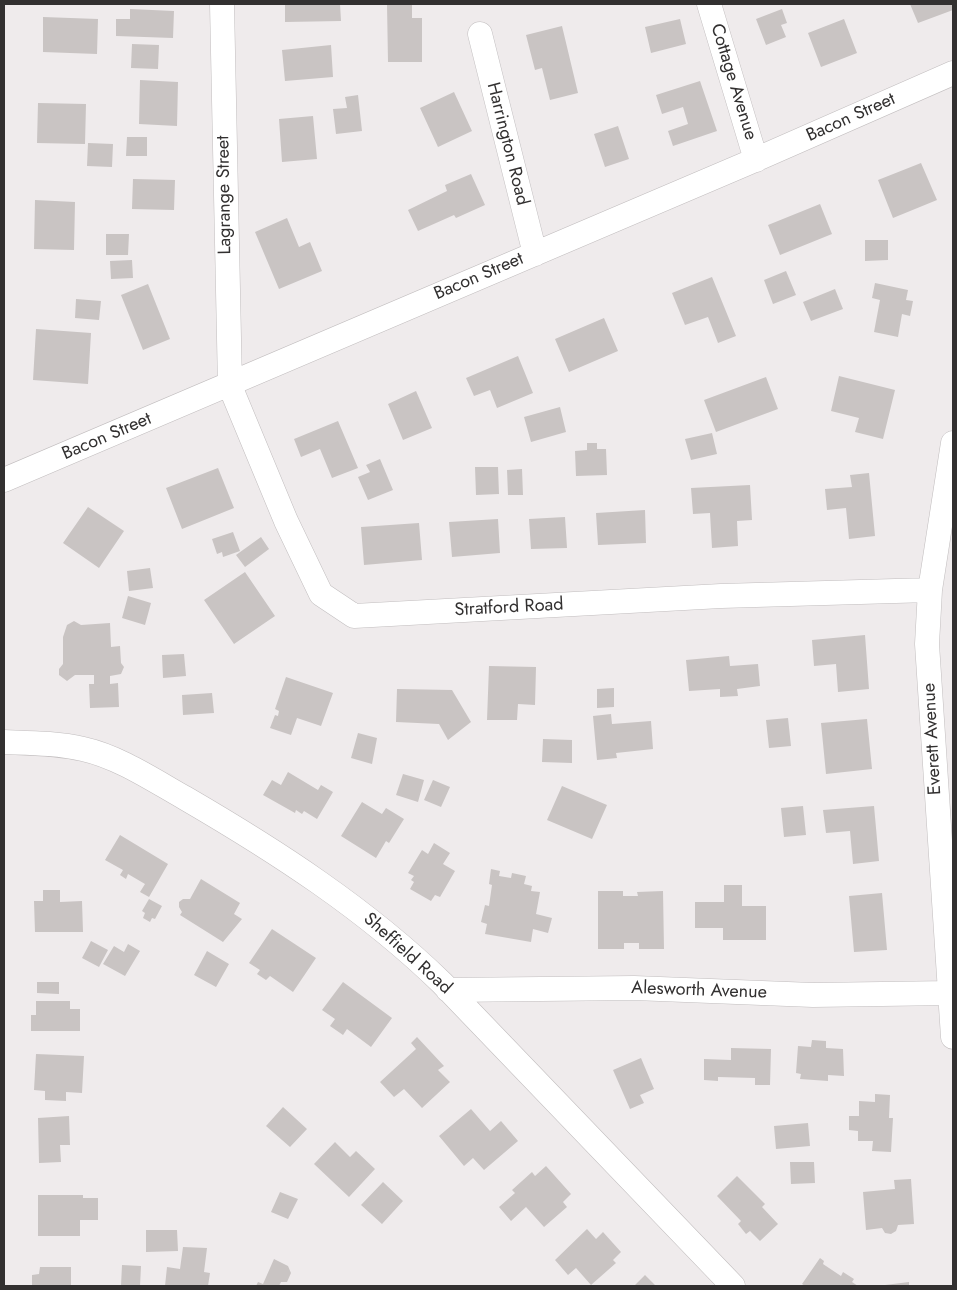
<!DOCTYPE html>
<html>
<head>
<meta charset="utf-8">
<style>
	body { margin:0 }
	#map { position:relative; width:957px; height:1290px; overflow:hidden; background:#efebec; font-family:Jost,sans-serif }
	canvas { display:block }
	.frame { position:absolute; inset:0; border:5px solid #323030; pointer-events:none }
</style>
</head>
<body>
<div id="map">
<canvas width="957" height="1290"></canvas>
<div class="frame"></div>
</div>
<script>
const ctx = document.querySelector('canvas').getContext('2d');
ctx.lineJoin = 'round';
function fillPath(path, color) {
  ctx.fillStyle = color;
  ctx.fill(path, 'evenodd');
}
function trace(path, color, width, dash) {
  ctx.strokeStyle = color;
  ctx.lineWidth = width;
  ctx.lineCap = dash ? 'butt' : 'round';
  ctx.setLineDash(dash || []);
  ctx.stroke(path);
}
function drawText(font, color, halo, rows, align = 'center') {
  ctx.font = font + ' Jost,sans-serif';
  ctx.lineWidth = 4;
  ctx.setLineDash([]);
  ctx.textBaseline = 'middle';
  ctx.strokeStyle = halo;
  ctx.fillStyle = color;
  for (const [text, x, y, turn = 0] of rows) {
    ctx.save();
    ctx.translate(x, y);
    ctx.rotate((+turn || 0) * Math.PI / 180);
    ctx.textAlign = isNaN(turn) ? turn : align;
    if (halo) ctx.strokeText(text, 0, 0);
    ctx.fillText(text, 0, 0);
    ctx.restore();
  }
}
fillPath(new Path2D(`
	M285,4h55l1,17 -56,1z
	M387,4h25v14h10v44h-34z
	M910,4h43v6l-35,13z
	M130,9l44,2 -1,27 -57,-2v-17h14z
	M782,9l5,14 -6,2 5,12 -20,8 -10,-26z
	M43,17l55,2 -1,35 -54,-2z
	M680,19l6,25 -35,9 -6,-26z
	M844,19l13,34 -36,14 -13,-34z
	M562,26l16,67 -28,7 -8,-32 -7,2 -9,-35z
	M132,44l27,1 -1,24 -27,-1z
	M331,45l2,32 -48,4 -3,-31z
	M140,80l38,2 -1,44 -38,-2z
	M700,81l17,50 -44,15 -5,-15 20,-7 -5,-17 -21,7 -6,-19z
	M454,92l18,39 -34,16 -18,-39z
	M358,95l4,36 -26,3 -3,-25 14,-1 -2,-11z
	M38,103l48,1 -1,40 -48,-1z
	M313,116l4,43 -35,3 -3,-43z
	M618,126l11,33 -24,8 -11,-33z
	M127,137h20v19h-21z
	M88,143l25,1 -1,23 -25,-1z
	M921,163l16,37 -44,18 -15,-38z
	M471,174l14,31 -29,13 -2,-3 -36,16 -10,-21 39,-19 -2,-6z
	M133,179l42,1 -1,30 -42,-1z
	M35,200l40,2 -1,48 -40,-1z
	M820,204l12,30 -52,21 -12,-30z
	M287,218l12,29 11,-5 12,29 -43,18 -24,-57z
	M106,234h23l-1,21h-22z
	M865,240h23v20l-23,1z
	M132,260l1,18 -22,1 -1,-18z
	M786,271l10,24 -23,9 -9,-24z
	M712,277l24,59 -18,7 -10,-26 -23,8 -13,-32z
	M875,283l33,7 -2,10 7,1 -3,15 -8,-2 -4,23 -24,-5 6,-32 -8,-2z
	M148,284l22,55 -27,11 -22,-55z
	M835,289l8,20 -32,12 -8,-19z
	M76,299l25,2 -2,19 -24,-2z
	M604,318l14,33 -49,21 -14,-33z
	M36,329l55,4 -3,51 -55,-4z
	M518,356l15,37 -36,15 -7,-18 -16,6 -8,-18z
	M839,376l56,14 -12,49 -28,-7 4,-14 -28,-7z
	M766,377l12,32 -62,23 -12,-32z
	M416,391l16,37 -29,12 -15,-36z
	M560,407l6,25 -35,10 -7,-25z
	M338,421l20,47 -26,10 -12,-29 -19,8 -7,-18z
	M712,433l5,21 -26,6 -6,-21z
	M587,443h10v6h9l1,26 -31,1 -1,-25 12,-1z
	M380,459l13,31 -25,10 -10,-23 12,-5 -4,-7z
	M475,467h23l1,27 -23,1z
	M218,468l16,40 -52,21 -16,-41z
	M522,469l1,26h-15l-1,-25z
	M869,473l6,63 -26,3 -3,-31 -19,2 -2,-21 27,-2 -2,-12z
	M750,485l2,35 -15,1 1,25 -26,2 -2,-35 -17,1 -2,-26z
	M88,507l36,24 -25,37 -36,-25z
	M645,510l1,33 -48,2 -2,-32z
	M565,517l2,31 -36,1 -2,-30z
	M498,519l2,34 -48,4 -3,-35z
	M419,523l3,37 -58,5 -3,-38z
	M233,532l7,19 -17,6 -1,-5 -5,2 -5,-15z
	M261,537l8,12 -24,18 -9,-12z
	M150,568l3,20 -24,3 -2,-20z
	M245,572l30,44 -41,28 -30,-44z
	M128,596l23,7 -6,22 -23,-7z
	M74,621l7,4 29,-2 1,24 9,-1 1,17 3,4 -3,7 -11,2v8l8,-1 1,24 -29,1 -1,-24h5v-9h-19l-8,6 -8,-6v-6l4,-5v-27l4,-12z
	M865,635l4,54 -31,3 -2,-28 -22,2 -2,-26z
	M184,654l2,22 -23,2 -1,-23z
	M729,656l1,10 28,-2 2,22 -23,3 1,7 -18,1v-8l-31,2 -3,-31z
	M489,666l47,1 -1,38 -17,-1 -1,16h-30z
	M286,677l47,16 -12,33 -24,-8 -6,17 -21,-7 5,-13 3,1 1,-5 -4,-2z
	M614,688v19l-17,1v-19z
	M397,689l55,1 19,32 -23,18 -9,-16 -43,-2z
	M212,693l2,20 -31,2 -1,-20z
	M611,714l1,10 39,-3 2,28 -37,4 1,5 -20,2 -4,-44z
	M788,718l3,28 -22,2 -3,-28z
	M867,719l5,50 -46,5 -5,-51z
	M358,733l19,5 -5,26 -21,-6z
	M543,739l29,1v23l-30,-1z
	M288,772l30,18 3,-5 12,7 -16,27 -13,-8 -2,3 -6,-4 -1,3 -32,-18 9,-15 9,5z
	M403,774l21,6 -6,22 -22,-7z
	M433,780l17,7 -9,20 -17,-7z
	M562,786l45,19 -15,34 -45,-19z
	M362,802l20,12 4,-6 18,11 -15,24 -3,-2 -10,17 -35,-22z
	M803,806l3,29 -22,2 -3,-29z
	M874,806l5,55 -26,3 -3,-33 -24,2 -3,-23z
	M120,835l48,29 -19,33 -9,-5 5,-8 -17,-10 -2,5 -6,-4 3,-5 -18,-10z
	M434,843l16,10 -7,11 12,7 -15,26 -5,-2 -4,6 -21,-12 4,-7 -3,-2 3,-4 -6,-3 14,-23 6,4z
	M491,869l9,2 -1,5 12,2 1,-5 14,3 -2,8 8,2 -1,5 9,1 -4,22 16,4 -4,15 -15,-4 -2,13 -46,-8 2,-10 -6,-2 4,-17 4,1 3,-21 -3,-1z
	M201,879l39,24 -6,11 8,5 -19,23 -43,-27 2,-3 -3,-5v-5l4,-3h7z
	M724,885h18v21h24v34h-43v-12h-28v-26h29z
	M43,890h17v12l22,-1 1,31h-48l-1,-31h9z
	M598,891h25v5h15l-1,-4 26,-1 1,58h-25v-6h-15v6h-26z
	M882,893l5,57 -33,2 -5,-56z
	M149,899l13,7 -7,13 -3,-1 -2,4 -7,-4 2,-5 -3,-2z
	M272,929l44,29 -23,34 -23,-16 -4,4 -9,-6 3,-4 -11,-7z
	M91,941l17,9 -9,17 -17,-9z
	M128,944l12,7 -15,25 -22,-12 11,-18 10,6z
	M207,951l22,13 -13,23 -22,-12z
	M37,982h22v12l-22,-1z
	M343,982l49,36 -21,29 -24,-18 -4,6 -13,-9 5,-7 -13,-9z
	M36,1001h34v8h10v22h-49v-16h5z
	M417,1037l27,29 -6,4 12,12 -28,26 -18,-19 -10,8 -14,-15 36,-33 -5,-6z
	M812,1040l14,1v7l17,1 1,27 -16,-1v6l-28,-2 1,-5 -5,-1 2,-27 13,1z
	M731,1048l40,1 -1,36h-15v-7l-37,-1v4l-14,-1v-21l27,1z
	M36,1054l48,2 -2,37 -16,-1v9l-21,-1v-9l-11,-1z
	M641,1058l13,31 -14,6 4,8 -14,6 -17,-39z
	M875,1094l15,1 -1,23h4l-2,34 -19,-1 1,-10h-15v-10l-9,-1v-14h10v-15l16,1z
	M283,1107l24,22 -17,18 -24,-21z
	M471,1109l19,22 11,-10 17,20 -34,29 -11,-12 -9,8 -25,-30z
	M69,1116l1,29h-10l1,17 -22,1 -1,-45z
	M808,1123l2,23 -34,3 -2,-23z
	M335,1142l15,15 6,-6 19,18 -26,28 -35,-33z
	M790,1162h24l1,21 -24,1z
	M546,1166l25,28 -8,8 4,5 -23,20 -18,-20 -15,14 -12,-14 16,-14 -3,-3 20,-18 3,4z
	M737,1176l28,28 -3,3 16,17 -18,17 -10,-10 -4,3 -8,-10 3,-3 -24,-25z
	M911,1179l3,45 -16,1 -2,6 -5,3 -6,-1 -3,-5 -16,2 -3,-38 32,-3 -1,-9z
	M383,1182l20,19 -21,23 -21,-19z
	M280,1192l18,7 -10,20 -17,-7z
	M38,1195h45v3h15v22h-18v16h-42z
	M587,1229l9,10 7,-7 18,20 -8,8 3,3 -25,22 -15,-17 -8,7 -13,-15z
	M146,1230h31l1,21 -32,1z
	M183,1247l24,1 -3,24 6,1 -2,13h-43l2,-19 13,2z
	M820,1258l4,3 -1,3 18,12 2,-4 11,7 -2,3 6,4h-53l-3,-2z
	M274,1259l14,7 3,7 -4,9h-6l-2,4h-23l2,-4 5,2z
	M122,1265l19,1 -1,20h-19z
	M40,1267h31v19l-39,-1v-10l7,-1z
	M645,1275l11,11h-22z
	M909,1282v4h-24v-1z`), '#c9c4c3');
const minor = new Path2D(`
	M222,4l8,382 56,135 35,73 33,22 367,-20 209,-6
	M709,4l47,156
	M480,34l55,220
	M953,443l-23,147 -3,54 26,393
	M4,480l744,-317 205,-90
	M4,742c26,1 53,1 79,7 36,8 70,31 102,49 91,53 181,111 257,185l291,303
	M448,990l186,-2 179,7 137,-2`);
trace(minor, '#c1bdbe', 25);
trace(minor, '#fff', 24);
drawText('18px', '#323030', '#fff', [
	["Cottage Avenue",733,82,73],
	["Bacon Street",851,118,-24],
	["Harrington Road",507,144,76],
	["Lagrange Street",225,195,-91],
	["Bacon Street",479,277,-23],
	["Bacon Street",107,437,-23],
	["Stratford Road",509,608,-3],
	["Everett Avenue",933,739,-93],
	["Sheffield Road",407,954,42],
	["Alesworth Avenue",699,991,2]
]);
</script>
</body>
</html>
